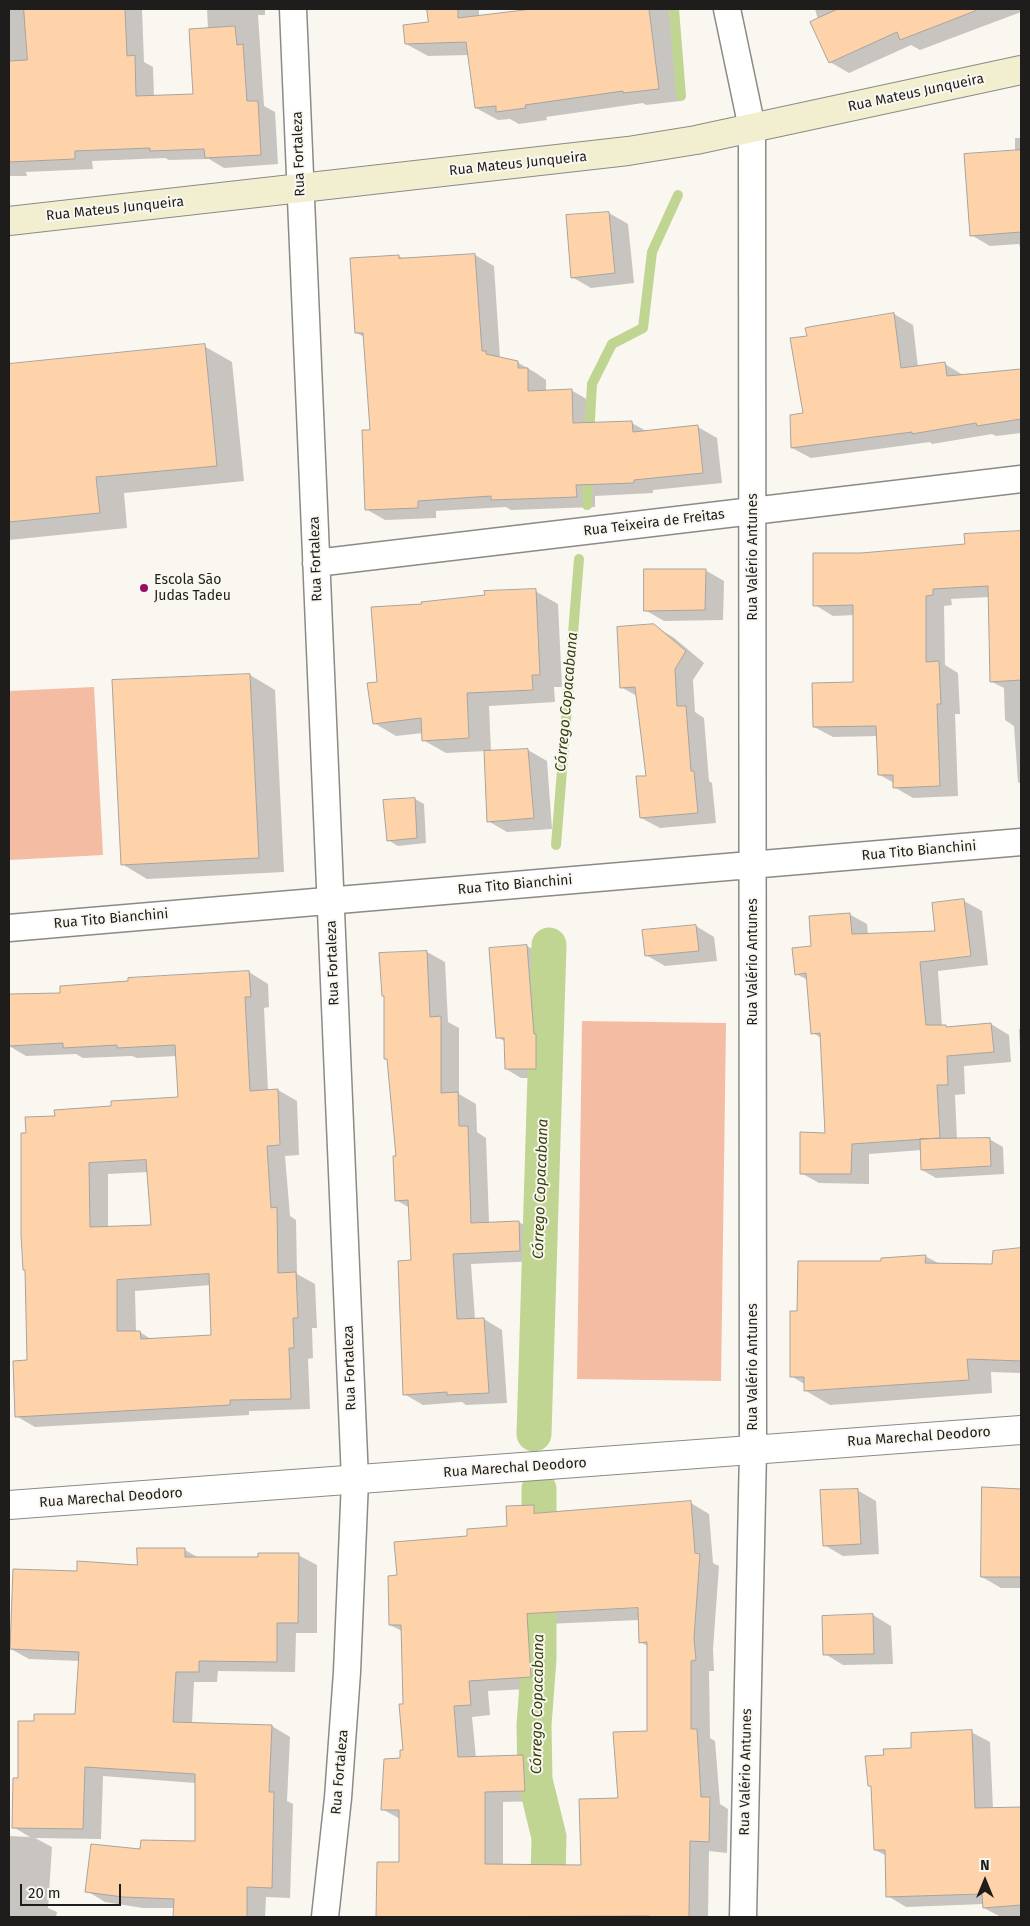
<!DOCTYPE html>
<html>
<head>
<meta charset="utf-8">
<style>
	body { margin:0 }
	#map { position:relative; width:1030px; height:1926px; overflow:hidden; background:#faf7f1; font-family:"Fira Sans",sans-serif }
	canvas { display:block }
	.frame { position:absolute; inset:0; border:10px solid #1e1d1b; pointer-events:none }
	.north { position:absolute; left:960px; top:1856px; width:50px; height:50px; -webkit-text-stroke:4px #faf7f1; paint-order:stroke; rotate:0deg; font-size:14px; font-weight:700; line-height:20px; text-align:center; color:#1e1d1b }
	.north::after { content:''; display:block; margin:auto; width:18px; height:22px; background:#1e1d1b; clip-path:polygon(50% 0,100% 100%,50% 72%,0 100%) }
	.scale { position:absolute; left:20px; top:1884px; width:101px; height:22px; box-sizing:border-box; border:2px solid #1e1d1b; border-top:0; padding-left:6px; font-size:15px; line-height:18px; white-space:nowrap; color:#1e1d1b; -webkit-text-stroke:4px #faf7f1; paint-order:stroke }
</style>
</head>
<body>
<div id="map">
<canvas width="1030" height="1926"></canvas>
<div class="frame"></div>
<div class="north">N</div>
<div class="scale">20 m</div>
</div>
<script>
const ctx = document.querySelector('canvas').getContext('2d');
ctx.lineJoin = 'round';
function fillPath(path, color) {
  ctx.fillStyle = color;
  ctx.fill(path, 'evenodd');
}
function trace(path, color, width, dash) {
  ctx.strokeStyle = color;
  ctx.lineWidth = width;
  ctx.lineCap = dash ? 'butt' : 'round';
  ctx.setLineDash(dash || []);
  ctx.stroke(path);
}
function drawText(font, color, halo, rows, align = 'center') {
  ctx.font = font + ' "Fira Sans",sans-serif';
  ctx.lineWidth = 4;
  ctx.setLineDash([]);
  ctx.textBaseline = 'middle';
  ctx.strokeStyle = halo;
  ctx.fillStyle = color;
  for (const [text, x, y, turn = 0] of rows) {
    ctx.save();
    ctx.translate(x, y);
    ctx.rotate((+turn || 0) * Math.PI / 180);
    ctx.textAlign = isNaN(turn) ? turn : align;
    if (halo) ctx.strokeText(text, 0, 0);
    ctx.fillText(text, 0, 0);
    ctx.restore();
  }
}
fillPath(new Path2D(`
	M94,687l9,168 -94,5v-169z
	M582,1021l144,2 -5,358 -144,-2z`), '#f4bca2');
fillPath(new Path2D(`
	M9,9h133l2,53 9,5 1,30 41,-2 13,-66 -1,-20h58v6h-7l6,91 11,6 3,52 -54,4 -15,-9 -40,1 -4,-2 -73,3 1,8 -67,3 1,4h-18z
	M429,9h50v8l62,-8h128l11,92 -34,4 -3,-2 -97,14 1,3 -28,4 -9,-5 -12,1 -22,-12 -7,-53 -41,1 -22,-12 23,-21z
	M815,9h206v3l-101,38 -9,-5 -62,28 -19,-11z
	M1015,138h6v111l-2,-5 -29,2 -19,-11 44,-84z
	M609,213l19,11 6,59 -43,5 -19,-11 -5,-61z
	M475,255l19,11 6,92 17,4 19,11 10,7v11l25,-1 19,11 1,23 41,-1 16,9 50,-5 19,11 5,45 -69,7v3l-58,3v11l-84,3 -5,-3 -70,4v7l-51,2 -19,-11 5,-78 -7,-94 -7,-4 42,-77 5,3z
	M894,314l19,11 5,42 27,-3 18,11 58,-5v63l-25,3 -4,-2 -60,10 -2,-2 -119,16 -19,-10 12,-34 4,-77z
	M204,346l28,16 12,119 -120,12 3,35 -118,12v-174z
	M1021,532v252l-3,-2 -4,-56 -9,-6 -1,-32 -12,-6 -3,-85 -38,2 1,6 -8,1 1,59 13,8 2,41h-5l3,82 -45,2 -19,-11v-4l-14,-8 -2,-39 -45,1 -19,-10 40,-44v-68l-21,1 -18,-11 46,-51 105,-9v-10z
	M705,570l19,11 -1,39 -59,1 -19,-11z
	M535,591l23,13 4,83h-8l1,15 -66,4 2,46 37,-2 19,11 5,68 -45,3 -19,-11 -2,-70 -40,2 -23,-13v-7l-27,3 -22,-13 4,-40 45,-77z
	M654,626l19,11 31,26 -11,17 2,32 9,6 5,63 3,2 4,40 -56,5 -19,-10 6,-41 -10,-81 -16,-9z
	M250,675l25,15 9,182 -137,7 -25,-15z
	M415,799l9,5 2,39 -28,3 -10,-6 -3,-38z
	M964,901l18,10 6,54 -50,6 4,55 7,2 42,-4 18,11 2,27 -47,4 1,28 -10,1 2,45 32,-1 14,8 1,27 -68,4 -14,-8v-20l-53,4v30l-50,-1 -18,-10 26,-39 -6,-96 -8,-5 -5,-53 -12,-6 17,-27 36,-33 18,10 1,11 69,-3z
	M696,926l18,11 3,24 -52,5 -19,-11z
	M527,946l16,9 6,88 2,1v34h-30l-15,-9v-27l-9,-5 -6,-88z
	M427,952l18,10 3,60 11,6v66l17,10 1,28 9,6 3,85 30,-1 18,11 1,28 -67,3 4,55h9l18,11 5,73 -41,2 -4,-3 -39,3 -19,-11 9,-133 -3,-53 -14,-8 2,-43 -10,-97 -3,-2v-61l-2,-1z
	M249,972l19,12 1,23 -5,1 4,83 10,-1 19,11 2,54 -14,1 5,60 6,4 1,54 18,10 2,44h-5l1,30 -5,1 2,50 -61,2v4l-214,12 -19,-11 12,-55 -1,-227 29,-16 123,-20 -2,-42 -40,2 -5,-2 -49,2 -7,-4 -50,2 -17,-10v-50l53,-2zM148,1172l4,54 -44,1v-53zM211,1285l2,51 -61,4 -12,-8h-4l-1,-41z
	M1019,1029h2v38z
	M1021,1250v123l-30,-1 1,21 -162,12 -24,-14v-6l-15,-9 7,-64 85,-50 42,-6 15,8 53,2 1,-14z
	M983,1489l38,1v98h-20l-19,-11z
	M857,1490l19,11 3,53 -36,2 -19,-11z
	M691,1503l18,11 4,49 6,3 -6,83 1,22h-5l1,67 5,3 5,63 8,5 -1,44 -18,-2 -1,66h-330v-54h23l-1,-44 -18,-10 22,-58 -2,-120 -12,-6 8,-49 70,-39 40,-10 25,-20 12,7zM639,1620l1,22 8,4v86l-28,67 -38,67h-79v-64l40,-1 -1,-34 -19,-11 -47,2 -4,-41 18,-2 -2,-24 61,-3 -3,-64z
	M185,1550l14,8h60l39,-3 19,10v68h-21l-1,39 -77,-1 -1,11h-23l-2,42 80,2 18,11 -3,64 6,3 -3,94 -24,-1 -1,20h-91l1,-9h-32l-38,-6 -18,-11 54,-41 55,-8v-59l-93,-7 -2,63 -66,-1 17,9 -4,61 9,4 -1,5h-47v-81l21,1 -17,-10 6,-48 16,-57 42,-7 3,-54 -51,-2 -18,-10 67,-76 60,-7z
	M873,1615l18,11 2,38 -50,1 -18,-11z
	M971,1732l19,10 3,67 28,-1v109h-20l-17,-9v-4l-78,3 -18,-11 -3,-41 -10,-5 -2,-63 -4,-2 16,-28z`), '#0003');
trace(new Path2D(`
	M674,9l7,87
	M589,436l3,-52 20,-40 31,-16 9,-76 26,-57
	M587,505l1,-34
	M556,845l23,-286`), '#c0d591', 10);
trace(new Path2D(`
	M534,1434l15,-489
	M539,1489v170l-5,66 1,55 14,57 -2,80`), '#c0d591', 35);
const building = new Path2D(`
	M24,9h101l2,47 8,-1 1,41 57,-2 -4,-65 46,-3 2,19 6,-1 4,57h11l3,54 -56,3 -1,-9 -54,2v-3l-75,3v8l-66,3v-101l18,-1z
	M427,9h31v9l74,-9h117l10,80 -36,4v-2l-98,14 1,3 -30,4v-6l-21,2 -9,-66 -61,2 -2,-19 25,-3z
	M838,9h136l1,2 -75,29 -3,-8 -68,31 -19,-41z
	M1021,150v82l-51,4 -6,-82z
	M609,212l6,61 -44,5 -5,-63z
	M475,254l7,97h4v3l32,7v7h10v23l44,-2 1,34 59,-2 1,11 65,-7 5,48 -69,7v3l-58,2 1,12 -86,3v-4l-73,5v7l-53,2 -3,-80h8l-7,-97h-8l-5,-75 49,-3v3z
	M894,313l7,55 44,-6 2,14 74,-7v50l-44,7 -1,-3 -64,11v-2l-121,16 -1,-33 13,-2 -13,-75 17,-2 -2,-8 4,-1z
	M205,344l12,122 -121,11 4,36 -91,9v-158z
	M1021,531v149l-31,2 -2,-96 -55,3v6l-7,1v66l13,-1 2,43h-4l3,82 -47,2v-13h-15l-2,-49 -63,1 -1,-44 41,-1v-77l-40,1v-53h48l104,-9 -1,-10z
	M644,569h62l-1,41 -61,1z
	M536,589l4,86h-8l1,15 -66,3 2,45 -47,3 -1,-23 -48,6 -6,-41 10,-1 -6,-75 51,-3 -1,-2 64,-7 -1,-4z
	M654,624l32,27 -11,18 2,37h9l5,65h3l4,42 -58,5 -4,-42h10l-11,-89 -15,1 -3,-61z
	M250,674l9,184 -138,7 -9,-185z
	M528,749l6,69 -47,4 -3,-71z
	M415,798l2,40 -30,3 -4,-41z
	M964,899l7,57 -51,6 6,63h20v2l45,-4 3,29 -47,4 1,29h-11l3,53 -88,6 -1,30h-51v-42l25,1 -5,-100 -9,1 -5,-61 -11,2 -3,-27 19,-2 -2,-30 41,-3 2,21 83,-3 -3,-28z
	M696,925l3,26 -54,5 -3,-26z
	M527,945l7,89h2v35h-31l-1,-31h-8l-7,-90z
	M427,951l3,66 11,-1v77l17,-1 1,34h9l3,97 48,-2 1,30 -67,3 4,65 27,-1 5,75 -42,2v-3l-44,3 -5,-134 13,-1 -3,-60 -13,1 -2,-45h3l-9,-97h-3v-63h-2l-3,-43z
	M249,971l2,26h-6l5,94 28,-2 2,56 -13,1 4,62 6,-1 1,66 18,-1 2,46h-5l1,30h-5l2,51 -61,1v5l-215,12 -2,-56 14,-1 -2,-90h-2l-2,-35v-102h5l-1,-16 30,-1 -1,-6 57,-4v-5l67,-4 -3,-52 -58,3v-3l-54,3v-5l-54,3v-52l51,-1v-7l68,-5v-3zM146,1160l5,65 -61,2 -1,-64zM209,1274l2,61 -70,4 -1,-8h-23v-51z
	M990,1138l1,28 -70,4 -1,-31z
	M1021,1248v113l-54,-2 2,21 -165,11v-14h-14v-66h7l1,-50h83v-3l45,-3 -1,8 67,1 1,-13z
	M982,1487l39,2v88h-40z
	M858,1489l3,55 -38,2 -3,-56z
	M691,1501l4,52 5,1 -6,84 2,22 -5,1v68h6l4,68h9l-1,45 -19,-1 -1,76h-40v-1l-273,1 1,-55h22v-52h-18l3,-51 16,-1v-8h3l-4,-46h4l-2,-79h-12l-1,-49 9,-1 -3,-33 73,-6v-7l40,-3 -1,-20 28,-1v8zM638,1608l1,35 8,-1v89l-34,1 5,66 -39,1 2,66 -96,-1v-72l40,-1 -2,-36 -65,2 -4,-51 17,-1 -2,-24 62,-4 -4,-63z
	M137,1548h48v9h73v-4h41l-1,70h-21v39l-78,-1v11h-23l-3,50 99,3 -3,67h5l-2,96 -25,-1v30h-74l1,-18 -51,-2 -38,-5 6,-48 49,5 1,-9 54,1v-67l-110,-7 -2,62 -71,-1 1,-50h5v-57h16v-7h41l4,-62 -69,-3 3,-80 64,2v-10l60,4z
	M873,1614l1,40 -51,1 -1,-39z
	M972,1730l3,78 46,-1v98l-38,3 -1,-14 -96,3 -1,-47h-11l-3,-64h-3l-3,-30 19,-1 -1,-6 28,-1v-15z`);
fillPath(building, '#ffd3a9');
trace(building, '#a8a39f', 1);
const minor = new Path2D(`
	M293,9l62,1471 -8,192 -9,126 -13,119
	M727,9l25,119 1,1322 -10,467
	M316,563l705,-84
	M9,928l1012,-86`);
const tertiary = new Path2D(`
	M9,1505l1012,-75`);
const secondary = new Path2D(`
	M9,221l619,-70 68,-11 325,-70`);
trace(minor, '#8c8a85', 29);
trace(tertiary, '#8c8a85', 30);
trace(secondary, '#8c8a85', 30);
trace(minor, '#fff', 26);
trace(tertiary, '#fff', 28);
trace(secondary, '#f2eed0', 28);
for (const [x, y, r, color] of [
	[144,588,5,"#960f65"]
]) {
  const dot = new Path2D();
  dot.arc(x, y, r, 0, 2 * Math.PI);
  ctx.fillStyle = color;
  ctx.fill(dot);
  trace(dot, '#faf7f1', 2);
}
drawText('14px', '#1e1d1b', '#faf7f1', [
	["Rua Mateus Junqueira",916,93,-12],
	["Rua Fortaleza",299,154,-92],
	["Rua Mateus Junqueira",518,164,-6],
	["Rua Mateus Junqueira",115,209,-6],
	["Rua Teixeira de Freitas",654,523,-7],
	["Rua Valério Antunes",753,557,-90],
	["Rua Fortaleza",316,559,-92],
	["Rua Tito Bianchini",919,851,-5],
	["Rua Tito Bianchini",515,885,-5],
	["Rua Tito Bianchini",111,919,-5],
	["Rua Valério Antunes",753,962,-90],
	["Rua Fortaleza",333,963,-92],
	["Rua Valério Antunes",753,1367,-90],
	["Rua Fortaleza",350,1368,-92],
	["Rua Marechal Deodoro",919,1437,-4],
	["Rua Marechal Deodoro",515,1468,-4],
	["Rua Marechal Deodoro",111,1498,-4],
	["Rua Fortaleza",340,1772,-85],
	["Rua Valério Antunes",746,1772,-89]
]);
drawText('14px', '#1e1d1b', '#faf7f1', [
	["Escola São",154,580],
	["Judas Tadeu",154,596]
], 'left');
drawText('italic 15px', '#34400e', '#faf7f1', [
	["Córrego Copacabana",567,702,-85],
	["Córrego Copacabana",541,1189,-88],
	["Córrego Copacabana",538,1704,-89]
]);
</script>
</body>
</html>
